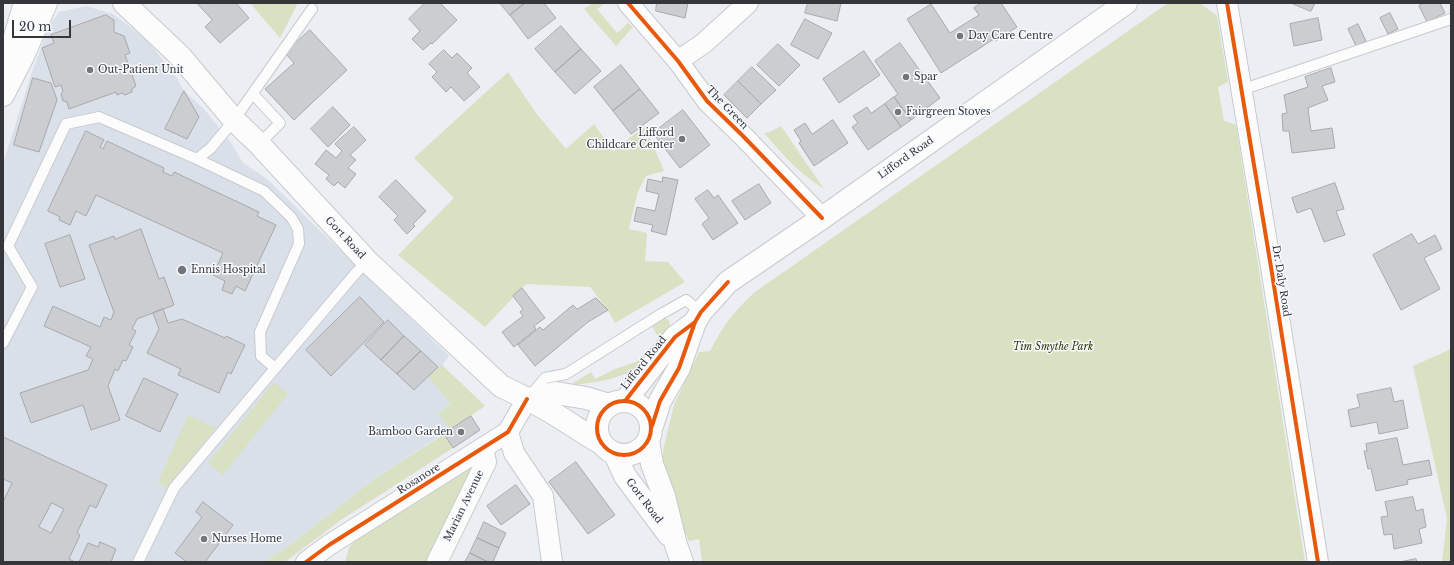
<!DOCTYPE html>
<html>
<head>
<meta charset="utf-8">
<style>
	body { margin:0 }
	#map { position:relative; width:1454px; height:565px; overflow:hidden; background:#ebeef2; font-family:"Libre Baskerville",serif }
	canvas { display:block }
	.frame { position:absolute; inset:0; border:4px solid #343639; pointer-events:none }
	.scale { position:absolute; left:12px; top:20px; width:59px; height:18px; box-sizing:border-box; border:2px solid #343639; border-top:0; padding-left:5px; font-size:12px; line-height:14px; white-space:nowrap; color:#343639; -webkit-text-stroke:3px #f7faff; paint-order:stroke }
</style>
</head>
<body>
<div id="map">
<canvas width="1454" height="565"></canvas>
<div class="frame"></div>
<div class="scale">20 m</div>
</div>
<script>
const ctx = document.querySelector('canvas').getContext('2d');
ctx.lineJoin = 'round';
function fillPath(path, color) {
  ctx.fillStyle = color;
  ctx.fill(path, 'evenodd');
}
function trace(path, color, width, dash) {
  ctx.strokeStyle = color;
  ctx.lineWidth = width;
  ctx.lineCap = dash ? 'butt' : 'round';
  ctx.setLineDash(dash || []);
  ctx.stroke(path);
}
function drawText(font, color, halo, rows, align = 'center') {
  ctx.font = font + ' "Libre Baskerville",serif';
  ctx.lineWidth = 3;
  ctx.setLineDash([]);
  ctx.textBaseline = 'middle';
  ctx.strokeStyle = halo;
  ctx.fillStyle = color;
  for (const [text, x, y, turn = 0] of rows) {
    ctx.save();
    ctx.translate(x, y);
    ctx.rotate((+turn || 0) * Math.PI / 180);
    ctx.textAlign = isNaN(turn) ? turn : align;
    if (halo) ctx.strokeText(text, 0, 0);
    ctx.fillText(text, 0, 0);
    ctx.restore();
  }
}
fillPath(new Path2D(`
	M86,6l27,8 33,25 31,39 7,13 20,18 26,32 13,22 24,16 182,177 -7,9 43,41 -112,74 -83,65 -26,17h-261v-398l28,-89 18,-49 10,-14z`), '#dae0e9');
fillPath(new Path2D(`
	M250,3h48l-18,35z
	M593,3h12l-8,6 20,24 11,-10 5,4 -17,19 -32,-37z
	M1168,3h32l17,13 11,66 -10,5 6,34 12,4 69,437h-603l-3,-23 -10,2 -12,-26 -16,-49 3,-20 10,-41 25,-53 11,-1c13,-25 24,-40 45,-59z
	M508,72l28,41 30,36 28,-25 19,27 32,-25 19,45 -18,5 -8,15 -9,38 18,4 -2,28 23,1 17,20 -70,41 -7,-13 -18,-23 -64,-3 -41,43 -87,-72 56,-57 -40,-40z
	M781,126l43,63c-26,-17 -39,-32 -60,-56l6,-1z
	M664,318l5,2 1,6c-7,11 -14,24 -23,33 -21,21 -51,23 -79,27l23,-14 4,7 20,-10 21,-7 23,-23 -7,-13z
	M1451,349v213h-9l5,-43 -34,-153z
	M442,365l43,41 -35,24 -12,-17 13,-9 -23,-27z
	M274,382l14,12 -65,81 -15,-12z
	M188,415l28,13 -51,61 -7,-7z
	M444,434l9,14 -112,72 -56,42h-21l26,-17 83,-65z
	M477,463l-51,99h-81l4,-14 12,-16z`), '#d8e2c3');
const building = new Path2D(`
	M197,3h39l13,15 -29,25 -15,-16 7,-7z
	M425,3h15l17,17 -25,24 -1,-1 -8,7 -11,-11 8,-8 -11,-12z
	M500,3h25l-15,12z
	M525,3h19l12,15 -28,21 -18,-24z
	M657,3h31l-3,15 -29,-7z
	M808,3h33l-4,18 -32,-8z
	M982,3h19l16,24 -21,14 -2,-2 -53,34 -34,-54 24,-15 19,29 29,-18 -5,-7z
	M1291,3h24l-4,8z
	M1424,3h16l5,10 -18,9 -8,-16z
	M1390,13l8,16 -10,5 -8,-16z
	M106,15l8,5v12l10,4 6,17 -5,2 11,31 -4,3v3l-7,3 -3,-2 -5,2 -1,-3 -47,17 -2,-7 -4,-1 -2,-7 2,-2 -2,-7 -6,2 -13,-39 12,-5 -3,-8z
	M1318,18l4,22 -28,6 -4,-22z
	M805,19l27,14 -14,26 -27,-14z
	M1358,24l8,17 -10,5 -8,-17z
	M561,26l20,23 -26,23 -20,-23z
	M310,30l37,40 -53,50 -29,-31 29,-26 -9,-10z
	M900,43l40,55 -29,22 -17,-23 4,-3 -23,-33z
	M778,44l22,21 -21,21 -22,-21z
	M581,49l20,22 -26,23 -20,-22z
	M444,50l8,8 5,-5 15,15 -5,5 13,14 -16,14 -13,-14 -5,5 -14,-15 5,-5 -8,-8z
	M864,51l16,24 -41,28 -16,-24z
	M621,65l19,24 -27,22 -19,-24z
	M752,67l24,23 -15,14 -23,-23z
	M1331,68l4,14 -13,4 6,14 -20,8 3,23 21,-3 3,20 -43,5 -3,-22h-6l-1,-17 5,-1 -3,-18 24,-8 -3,-10z
	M33,78l18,5 6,17 -18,52 -25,-7z
	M738,81l23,23 -14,14 -23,-23z
	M640,89l19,24 -28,21 -18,-23z
	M184,91l15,26 -12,22 -22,-10z
	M894,97l17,23 -10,7 -16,-23z
	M885,104l16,23 -33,23 -16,-23 6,-4 -5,-7 14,-9 4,6z
	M333,107l17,18 -22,22 -17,-18z
	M683,110l27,35 -30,23 -27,-35z
	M833,120l15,23 -34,23 -15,-23 2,-2 -7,-11 11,-7 7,11z
	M354,127l12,13 -16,15 6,5 -8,8 8,6 -11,14 -7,-6 -4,4 -8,-7 3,-4 -14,-11 11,-14 10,8 6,-7 -7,-7z
	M86,131l18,9 -4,7 3,2 4,-8 57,27 -1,4 9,4 2,-4 85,40 -2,4 19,9 -31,66 -9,-5 -4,8 -10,-4 3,-9 -12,-6 10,-22 -127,-58 -10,21 -10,-5 -6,14 -11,-5 1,-3 -12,-6z
	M663,177l15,3 -12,55 -15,-4 2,-6 -19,-4 3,-14 18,4 4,-17 -13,-3 2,-12 14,3z
	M396,180l30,31 -13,13 2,2 -8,8 -13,-14 4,-4 -19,-19z
	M1335,183l9,26 -8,2 9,24 -21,7 -13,-34 -14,5 -5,-15z
	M759,184l12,19 -26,17 -13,-19z
	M708,190l6,8 4,-3 20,28 -25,17 -11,-16 7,-6 -14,-19z
	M141,229l18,50 5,-2 10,28 -37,14 -5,10 4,2 -7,14 4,2 -7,14 -3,-1 -5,11 -3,-2 -7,17 12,34 -29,10 -8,-25 -52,18 -11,-30 68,-23 5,-11 -7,-3 5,-9 -47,-21 9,-20 47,21 4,-10 7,3 3,-8 -25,-67 25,-9 1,3z
	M1412,234l6,10 17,-9 7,14 -18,9 16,31 -39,21 -28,-55z
	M70,235l15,44 -25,8 -15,-43z
	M522,288l23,30 -11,8 2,3 -22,18 -12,-15 21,-16 -3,-4 3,-3 -10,-13z
	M360,297l24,25 -53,54 -25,-26z
	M596,298l12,12 -20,12 -53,44 -17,-21 22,-18 3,3 30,-25 4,4z
	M163,309l5,14 14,-4 43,19 1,-2 19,9 -14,29 -3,-2 -9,21 -41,-18 3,-6 -34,-16 12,-24 -6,-16z
	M388,320l16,16 -23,24 -16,-15z
	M404,336l17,15 -24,23 -16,-14z
	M421,351l17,16 -24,23 -17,-16z
	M144,378l34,16 -18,38 -34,-16z
	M1391,388l3,14 9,-2 5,28 -29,6 -2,-12 -26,5 -3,-17 12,-3 -3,-12z
	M471,416l9,14 -27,18 -9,-14z
	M3,437l104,48 -11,23 -6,-3 -13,28 3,2 -11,24 6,3h-72v-60l9,-19 -9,-4zM52,503l12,6 -13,24 -12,-6z
	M1397,438l6,27 26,-5 3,15 -25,5 1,4 -32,7 -5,-23 -3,1 -4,-18h3l-1,-7z
	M576,462l39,53 -27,19 -39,-52z
	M516,485l14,19 -29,21 -14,-19z
	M1413,497l3,14 7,-2 3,18 -7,2 3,14 -28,6 -2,-15 -8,1 -3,-18 7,-1 -3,-14z
	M203,502l30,23 -28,37h-18l-12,-9 27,-36 -6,-5z
	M484,522l22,11 -7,15 -22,-10z
	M477,538l22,10 -6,14h-5l-18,-9z
	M100,542l16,7 -5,13h-32l9,-19 10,4z
	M470,553l18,9h-23z
	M1416,559l1,3h-17z`);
fillPath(building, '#cccdd0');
trace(building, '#a8a9ac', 1);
const service = new Path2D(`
	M1241,90l210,-71
	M253,94l27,29 -21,21
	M197,159l14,-11 23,-28 78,-111
	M3,343l29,-56 -24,-41 58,-122 33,-7 98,42 67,32 27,26 7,12 1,15 -39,88 1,24 14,12
	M530,396l15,-18 21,-4 95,-60 25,-14 15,12
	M138,562l36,-74 180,-213 13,-14`);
const minor = new Path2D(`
	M628,3l50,58 29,40 36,35 79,82
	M1227,3l44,264 47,295
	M678,61l26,-18 44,-40
	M508,432l6,21 29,43 9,66
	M306,562l23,-17 179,-113 19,-33
	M437,562l49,-100 -3,-14`);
const secondary = new Path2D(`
	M124,3l57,54 53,63 25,24 108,117 134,125c19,9 37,18 55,29 15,9 29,19 45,28
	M8,60l17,-57
	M3,95l20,-39 23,-53
	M527,399l29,-6 30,5 23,7
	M597 428a27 27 0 1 1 54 0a27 27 0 1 1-54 0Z
	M625,401l50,-64 20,-15
	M652,426l8,-25 19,-33 16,-46 6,-10 27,-30 94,-64 304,-215
	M648,441l4,23 12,32 12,49 6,17
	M615,454l10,22 44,59`);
trace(service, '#c8cacd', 12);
trace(minor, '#c8cacd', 22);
trace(secondary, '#c8cacd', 24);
trace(service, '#fcfcfd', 10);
trace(minor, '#fcfcfd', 20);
trace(secondary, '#fcfcfd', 22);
trace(new Path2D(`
	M628,3l50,58 29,40 36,35 79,82
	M1227,3l44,264 47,295
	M597 428a27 27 0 1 1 54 0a27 27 0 1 1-54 0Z
	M625,401l50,-64 20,-15
	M652,426l8,-25 19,-33 16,-46 6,-10 27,-30
	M306,562l23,-17 179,-113 19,-33`), '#e8590c', 4);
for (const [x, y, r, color] of [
	[960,36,4,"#74767a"],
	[90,70,4,"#74767a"],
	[906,77,4,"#74767a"],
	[898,112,4,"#74767a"],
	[682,139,4,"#74767a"],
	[182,270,5,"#74767a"],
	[461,432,4,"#74767a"],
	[204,539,4,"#74767a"]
]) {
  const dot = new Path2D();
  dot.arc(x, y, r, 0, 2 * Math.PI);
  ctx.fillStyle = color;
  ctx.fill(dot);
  trace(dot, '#f7faff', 1.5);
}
drawText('10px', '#343639', '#f7faff', [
	["Day Care Centre",968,36],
	["Out-Patient Unit",98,70],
	["Spar",914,77],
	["Fairgreen Stoves",906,112],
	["Lifford",674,133,"right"],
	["Childcare Center",674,145,"right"],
	["Ennis Hospital",191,270],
	["Bamboo Garden",453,432,"right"],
	["Nurses Home",212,539]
], 'left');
drawText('10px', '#343639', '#f7faff', [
	["The Green",727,108,46],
	["Lifford Road",906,158,-35],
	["Gort Road",345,238,47],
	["Dr. Daly Road",1281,281,81],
	["Lifford Road",644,363,-51],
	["Rosanore",419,479,-32],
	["Gort Road",644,501,53],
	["Marian Avenue",464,506,-64]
]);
drawText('italic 10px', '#2c3702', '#f7faff', [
	["Tim Smythe Park",1053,347]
]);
</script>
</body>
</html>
